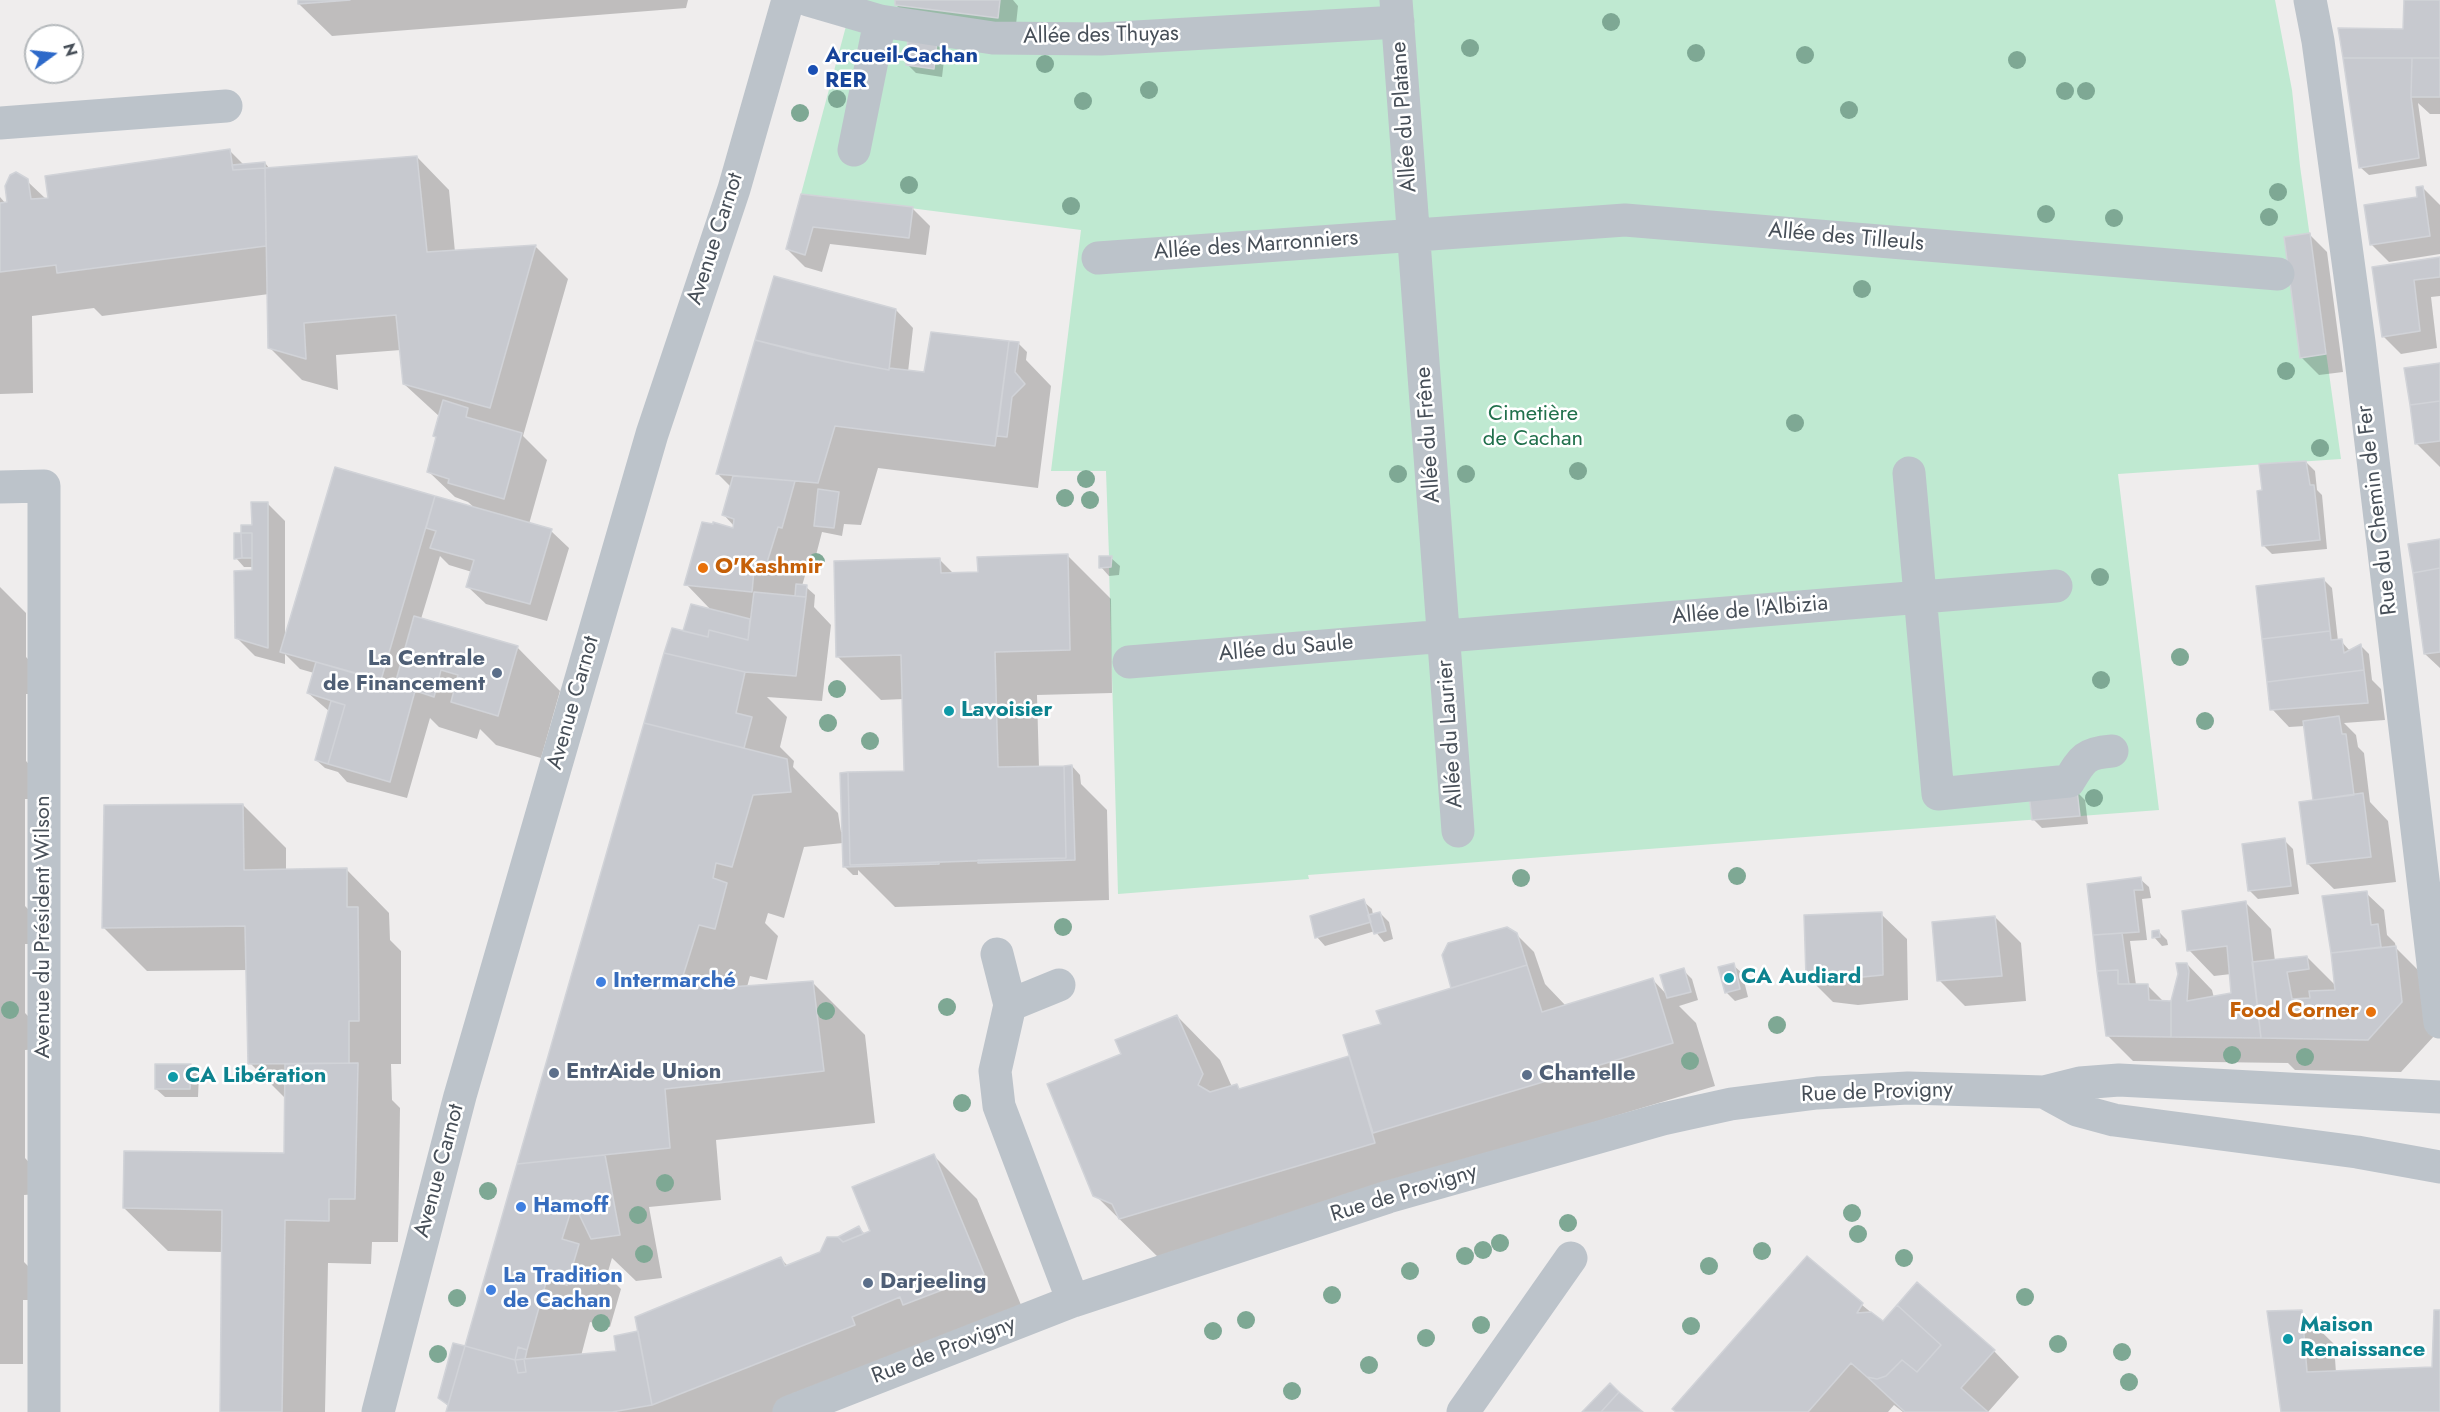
<!DOCTYPE html>
<html>
<head>
<meta charset="utf-8">
<style>
	body { margin:0 }
	#map { position:relative; width:2440px; height:1412px; overflow:hidden; background:#efeded; font-family:Jost,sans-serif }
	canvas { display:block }
	.north { position:absolute; left:24px; top:24px; width:60px; height:60px; box-sizing:border-box; background:#fff; border:2px solid #b5b9bc; border-radius:50%; rotate:75deg; font-size:16px; font-weight:700; line-height:24px; text-align:center; color:#474f58 }
	.north::after { content:''; display:block; margin:auto; width:21px; height:27px; background:#2d69c9; clip-path:polygon(50% 0,100% 100%,50% 72%,0 100%) }
</style>
</head>
<body>
<div id="map">
<canvas width="2440" height="1412"></canvas>
<div class="north">N</div>
</div>
<script>
const ctx = document.querySelector('canvas').getContext('2d');
ctx.lineJoin = 'round';
function fillPath(path, color) {
  ctx.fillStyle = color;
  ctx.fill(path, 'evenodd');
}
function trace(path, color, width, dash) {
  ctx.strokeStyle = color;
  ctx.lineWidth = width;
  ctx.lineCap = dash ? 'butt' : 'round';
  ctx.setLineDash(dash || []);
  ctx.stroke(path);
}
function drawText(font, color, halo, rows, align = 'center') {
  ctx.font = font + ' Jost,sans-serif';
  ctx.lineWidth = 5;
  ctx.setLineDash([]);
  ctx.textBaseline = 'middle';
  ctx.strokeStyle = halo;
  ctx.fillStyle = color;
  for (const [text, x, y, turn = 0] of rows) {
    ctx.save();
    ctx.translate(x, y);
    ctx.rotate((+turn || 0) * Math.PI / 180);
    ctx.textAlign = isNaN(turn) ? turn : align;
    if (halo) ctx.strokeText(text, 0, 0);
    ctx.fillText(text, 0, 0);
    ctx.restore();
  }
}
fillPath(new Path2D(`
	M853,0h1422l17,90 8,76 41,293 -223,15 41,336 -851,65 1,4 -191,15 -9,-327h2l1,-11h-3l-3,-85h-55l30,-241 -280,-36z`), '#bfe9d1');
fillPath(new Path2D(`
	M299,0h389l-2,8 -354,28 -33,-32z
	M897,0h116l5,6 -3,28 -101,-12 -18,-17z
	M2406,0h34v114h-10l-12,-11 9,63 -58,9 -9,-8 45,-136z
	M936,44l9,8 -3,25 -26,-4 -9,-9z
	M230,151l14,14 21,-2 5,6 147,-12 32,33 6,62 80,-6 33,33 -45,157 24,24 -18,64 22,7 18,17 -22,73 -61,-17 -18,-17 4,-15 -23,-7 -9,-9 -19,63 96,28 43,44 -19,67 -45,-13 -16,-16 -3,10 -38,-12 -9,-9 -23,80 -60,-16 -9,-10 -13,-4 -9,-8 14,-48 -22,-19 6,-20 -14,-4 -15,-15v10l-30,-8 -18,-18 17,-71h-10l-8,-9 9,-23 8,-8 14,-24 18,18v118l51,-170 140,40 -8,-7 -13,-5 -26,-25 9,-34 2,-21 -36,-33 -3,-34 -65,5 2,35 -36,-10 -33,-33v-53l-167,22 -8,-8 -62,8 1,77 -33,1v-197l6,7 21,-23 19,18z
	M2422,187l18,18v49l-51,8 -18,-18 48,-46z
	M803,195l109,13 18,18 -4,29 -96,-11 -8,28 -17,-5 -18,-18z
	M2310,235l17,17 16,120 -24,3 -18,-18z
	M2440,259v37l-9,1 6,51 -36,6 -17,-17 -11,-69z
	M775,277l121,33 17,18 -5,44 17,2 7,-41 86,10 9,9 -1,8 25,26 -13,102 -160,-20 -17,57 -17,-1 -2,12 -20,-4 -7,27 -5,-1 -8,28 4,1 9,8 -1,12 17,18 -9,76 -55,-4 20,20 -7,30 14,14 -1,6 45,46 3,19h2l62,-60 -1,-73 -23,1 -43,-43 101,-98 15,15h25l89,-18 43,43 1,94 -75,2 2,73 33,-2 8,9 1,9 26,26 2,90 -214,7 -37,-37v5h-5l-9,-9 -1,-23 -39,4 -20,71 -16,-5 -3,10 13,13 -11,44 -17,-4 -3,11 66,-4 52,52 10,88 -159,17 5,60 -72,7 13,71 -26,3 -24,-23 -5,17 14,14 -11,38 -20,-5 -9,34 37,-3 22,-21 141,-73 7,7 34,-13 15,-14 22,-11 7,7 6,-3 62,-76 43,43 49,118 -240,95h-338l1,-5 -9,-9 24,-50 2,1 200,-696 18,-20 28,-22 -26,-27 48,-54v-4l-11,-12 8,-27 -13,-13z
	M2440,365v102l-24,-24z
	M2306,462l9,9 2,19 5,5 5,54 -55,5 -8,-8v-55z
	M2440,541v127l-15,-14z
	M1111,558l9,8 -1,9 -10,1 -8,-9z
	M2323,579l9,9 6,53h3l9,10 11,-5 8,8 3,26 9,9 4,31 -41,3 12,12 2,12 6,6 6,49 18,19 8,61 -62,7 -26,-25 8,-63 -11,-75 -16,1 -17,-18z
	M0,587l26,26v44l14,14v23h-14v67l14,15v23h-15v107l14,14v24h-14v69l14,14v22l-14,1v108l13,14 1,22 -15,1v67l15,15 -1,23h-15v64h-23z
	M2076,791l9,9 3,24 -46,4 -9,-9z
	M243,805l43,43v23l60,-2 43,44 1,27 11,11v113h-10l1,36 8,8 -2,134h-26l-1,22 -43,-1 -3,149h-104l2,-160 -55,-1 -44,-43 161,-53 1,-56 -36,-36 -2,-93 -101,1 -43,-43z
	M2284,840l9,9 6,45 -41,5 -9,-9z
	M2140,879l9,8 2,11 -9,1 5,41 -17,1 6,44h11l17,17h8l15,-38 25,26 2,8 19,-4 -2,-20 -17,2 -25,-26 57,-47 25,26 4,32 32,-4 30,30 -13,-90 42,-4 18,17 3,25 8,8 1,5 32,32 7,55 -34,37 -106,-2 -7,-7 -155,-2 -26,-26 -18,-150z
	M1363,901l9,8 1,6 7,-2 9,9 4,17 -9,3 -9,-11 -50,15 -8,-9z
	M1881,914l26,25 1,61 -50,5 -25,-3 -26,-26z
	M1995,917l26,26 5,58 -61,5 -26,-26z
	M2159,932l8,8 1,5 -6,1 -8,-9z
	M1516,934l18,18 11,32 21,22 87,-26 15,16 15,-26 9,9 6,21 -19,6 17,17 19,63 -300,90 -252,86 -68,-67 28,-140 54,-39 43,44 12,27 4,-1 5,4 110,-33 32,-32 71,-36 -2,-2z
	M1733,965l9,8 6,24 -13,4 -9,-9z
	M190,1065l9,9 -1,23h-33l-9,-8z
	M1917,1284l77,67 25,26 -31,35h-85l-9,-7 -6,7h-211l185,-107 22,18z
	M2301,1312l33,32 2,29 98,-4 6,-57v100h-158z`), '#0003');
const building = new Path2D(`
	M298,0h52l-52,4z
	M895,0h105l-2,18 -103,-13z
	M2404,0h36v58h-97l-5,-30 65,1z
	M908,38l29,4 -3,27 -28,-4z
	M2343,58h69l-1,39 8,61 -60,10z
	M2412,58h28v39h-29z
	M230,149l3,21 32,-2 1,78 -209,27 -1,-8 -56,7v-69l7,-1 -2,-16 5,-11 6,-3 12,7 3,20 17,-1 -3,-22z
	M417,156l10,96 109,-7 -46,163 -87,-24 -7,-69 -92,8 2,36 -38,-11 -3,-180z
	M265,162v6l-32,2 -1,-5z
	M2423,186l7,50 -60,9 -6,-40 53,-8 -1,-10z
	M801,194l112,13 -4,31 -96,-11 -8,28 -19,-6z
	M2310,233l16,121 -26,4 -16,-121z
	M2440,257v20l-26,3 6,51 -38,6 -10,-70z
	M774,276l122,33 -7,61 -77,-15 -57,-15z
	M931,332l78,9 -14,105 -160,-20 -17,57 -102,-9 39,-134 91,22 43,8v-2l35,4z
	M1009,341l10,1 -4,30 10,12 -13,13 -5,40 -10,-1z
	M2440,363v38l-30,4 -6,-37z
	M443,400l25,8 -2,9 56,16 -18,66 -56,-16 1,-4 -22,-7 9,-35 -3,-1z
	M2440,401v40l-25,3 -5,-39z
	M2306,461l4,24h4l6,55 -58,6 -5,-55 5,-1 -3,-26z
	M335,467l100,29 -54,184 -101,-28z
	M733,476l62,5 -13,47 -4,-1 -14,45 -10,-2 -2,22 -68,-7 18,-63 11,2v-2l20,6 1,-9 -12,-4z
	M818,489l21,3 -5,36 -20,-2z
	M435,496l117,33 -22,75 -64,-17 8,-27 -44,-12 6,-17 -10,-3z
	M251,502h17v146l-33,-10 -1,-67 18,-1v-37h-11v-8h11z
	M234,533h7l1,25 -8,1z
	M241,533h11v25h-10z
	M2440,539v29l-27,5 -5,-29z
	M1068,554l2,96 -75,2 3,115 66,-1 2,92 -216,7 -2,-93 56,-1 -3,-116 -65,2 -2,-96 106,-3 1,15 37,-1 -1,-15z
	M1099,556h13l-1,11 -12,1z
	M2440,568v84l-16,2 -11,-81z
	M2324,578l6,53 -68,8 -6,-53z
	M796,584l11,1 -1,12 -11,-1z
	M754,592l52,5 -10,79 -51,-4 -81,-19 8,-25 36,9 1,-7 39,10z
	M691,604l59,15 -2,21 -39,-10 -1,7 -25,-6z
	M414,616l104,30 -20,70 -47,-14 7,-27 -17,-5 -7,27 -39,-13z
	M2330,631l1,9 11,-1 2,14 17,-9 3,26 -97,12 -5,-43z
	M664,653l81,19 -9,41 16,4 -8,31 -100,-25z
	M316,662l99,29 -25,91 -62,-18 17,-59 -38,-12z
	M2364,670l4,33 -98,7 -3,-28z
	M331,701l14,4 -17,59 -13,-4z
	M2339,716l3,18h4l8,61 -41,5 -10,-79z
	M644,723l143,36 4,33 -38,3 -21,72 -16,-4 -3,15 14,5 -12,46 -16,-4 -17,54 35,9 96,-7 11,90 -159,18 5,59 -153,16z
	M1072,765l3,95 -97,3v-3l88,-2 -2,-92z
	M848,772l2,93 89,-3v2l-96,3 -3,-94z
	M2077,790l3,26 -48,4 -3,-26z
	M2363,793l8,64 -64,7 -8,-62z
	M243,804l1,66 103,-2v39h11l1,114h-10v42l-101,1 -3,-138 -143,2 2,-123z
	M2285,838l6,48 -43,5 -6,-47z
	M2141,877l2,13h-9l5,42 -46,3 -6,-51z
	M2367,891l4,34 7,-1 3,23 -50,6 -9,-57z
	M1364,899l7,23 -56,16 -5,-22z
	M2246,901l15,137 -90,-1v-36l7,-27 -2,-11h11l2,8 -2,30 44,-8 -4,-47 -40,5 -5,-40z
	M1380,912l6,19 -12,3 -6,-19z
	M1882,912l1,63 -51,5 -26,-3 -2,-62z
	M1995,916l7,60 -65,5 -5,-59z
	M1507,927l10,6 10,32 -76,23 -9,-33 6,-12z
	M2159,930l1,7 -8,1v-7z
	M2122,933l7,51h-11v-14l-21,1 -4,-36z
	M2396,946l6,56 -34,38 -107,-2 -9,-76 55,-6 2,13 -22,3 5,27 18,-1 -1,-7 26,-1 -4,-37z
	M1734,963l6,26 -15,4 -7,-26z
	M1527,965l15,47 111,-34 20,65 -300,90 -30,-98 38,-11 -5,-13z
	M1684,968l7,24 -24,6 -7,-23z
	M2118,970v14h30l1,16 22,1v36l-65,-1 -9,-65z
	M1177,1015l26,59 -5,11 12,7 27,-8 2,5 110,-33 26,87 -256,76 -7,-15 -19,-8 -46,-112 74,-30 -6,-14z
	M358,1063l-3,136h-26v22l-44,-1 -3,192h-62l2,-202 -99,-2 1,-57 160,2 1,-89z
	M155,1064h36l-1,25h-35z
	M934,1154l50,120 -81,31 -3,-8 -48,20 3,8 -203,80 -17,-88 146,-60 4,9 35,-14 7,-15h11l5,5 27,-11 -18,-44z
	M605,1155l15,80 -29,4 -13,-27 -8,2 -8,25 17,5 -12,41 -20,-6 -20,71 -9,-3 -3,13 -50,-14 52,-182z
	M859,1226l4,8 -20,8 -5,-5z
	M1807,1256l56,47 -6,10 14,-1 12,9 14,-16 44,40 -24,27 -15,-12 -16,16 -9,3 -10,-2 -16,-14 -43,49h-132l-4,-3z
	M1917,1282l78,68 -34,38 27,24h-83l-38,-35 10,2 9,-3 16,-16 15,12 24,-27 -44,-40z
	M2302,1310l5,62 125,-5 2,-57h6v102h-159l-14,-101z
	M638,1331l14,74 -40,7h-166l19,-66 50,14 3,13 8,-1 -2,-13 92,-8 -2,-15z
	M453,1343l12,3 -17,59 -10,-7z
	M518,1347l9,3 -2,9 -10,1z
	M524,1359l2,13 -8,1 -3,-13z
	M1610,1383l9,9 -18,20h-19z
	M1619,1392l24,20h-42z`);
fillPath(building, '#c7c9cf');
trace(building, '#d1d3d8', 1.5);
trace(new Path2D(`
	M808,0l72,21 113,17 108,1 297,-17
	M1396,0l62,831
	M2310,0l8,41 41,301 81,680
	M0,123l226,-17
	M854,150l26,-129
	M1098,258l527,-38 653,54
	M1909,473l29,321 131,-13c13,-22 16,-28 43,-30
	M0,487l44,-1v926
	M1129,662l927,-76
	M997,954l13,51 -15,66 4,35 74,195
	M1010,1005l49,-20
	M2044,1092l33,18 37,10 243,32 83,15
	M378,1412l82,-316 192,-662 82,-245 54,-189
	M789,1412l284,-111 315,-104 275,-78 68,-15 86,-11 91,-5 136,4 36,-9 39,-3 321,17
	M1463,1412l108,-154`), '#bcc3ca', 33);
ctx.fillStyle = '#7ea894';
for (const [x, y] of [
	[1611,22],
	[1470,48],
	[1696,53],
	[1805,55],
	[2017,60],
	[1045,64],
	[1149,90],
	[2065,91],
	[2086,91],
	[837,99],
	[1083,101],
	[1849,110],
	[800,113],
	[909,185],
	[2278,192],
	[1071,206],
	[2046,214],
	[2269,217],
	[2114,218],
	[1862,289],
	[2286,371],
	[1795,423],
	[2320,448],
	[1578,471],
	[1398,474],
	[1466,474],
	[1086,479],
	[1065,498],
	[1090,500],
	[816,562],
	[2100,577],
	[2180,657],
	[2101,680],
	[837,689],
	[2205,721],
	[828,723],
	[870,741],
	[2094,798],
	[1737,876],
	[1521,878],
	[1063,927],
	[947,1007],
	[10,1010],
	[826,1011],
	[1777,1025],
	[2232,1055],
	[2305,1057],
	[1690,1061],
	[962,1103],
	[665,1183],
	[488,1191],
	[1852,1213],
	[638,1215],
	[1568,1223],
	[1858,1234],
	[1500,1243],
	[1483,1250],
	[1762,1251],
	[644,1254],
	[1465,1256],
	[1904,1258],
	[1709,1266],
	[1410,1271],
	[1332,1295],
	[2025,1297],
	[457,1298],
	[1246,1320],
	[601,1323],
	[1481,1325],
	[1691,1326],
	[1213,1331],
	[1426,1338],
	[2058,1344],
	[2122,1352],
	[438,1354],
	[1369,1365],
	[2129,1382],
	[1292,1391]
]) {
  ctx.beginPath();
  ctx.arc(x, y, 9, 0, 2 * Math.PI);
  ctx.fill();
}
for (const [x, y, r, color] of [
	[813,70,6,"#1a4fb4"],
	[703,568,6,"#e8710a"],
	[497,673,6,"#5c6f8a"],
	[949,711,6,"#0f9aa8"],
	[1729,978,6,"#0f9aa8"],
	[601,982,6,"#3f7fe0"],
	[2371,1012,6,"#e8710a"],
	[554,1073,6,"#5c6f8a"],
	[1527,1075,6,"#5c6f8a"],
	[173,1077,6,"#0f9aa8"],
	[521,1207,6,"#3f7fe0"],
	[868,1283,6,"#5c6f8a"],
	[491,1290,6,"#3f7fe0"],
	[2288,1339,6,"#0f9aa8"]
]) {
  const dot = new Path2D();
  dot.arc(x, y, r, 0, 2 * Math.PI);
  ctx.fillStyle = color;
  ctx.fill(dot);
  trace(dot, '#fff', 2);
}
drawText('22px', '#474f58', '#fff', [
	["Allée des Thuyas",1101,36,-1],
	["Allée du Platane",1405,117,-94],
	["Allée des Tilleuls",1846,238,5],
	["Avenue Carnot",716,239,-72],
	["Allée des Marronniers",1256,246,-4],
	["Allée du Frêne",1429,435,-94],
	["Rue du Chemin de Fer",2378,510,-97],
	["Allée de l'Albizia",1750,611,-5],
	["Allée du Saule",1286,649,-5],
	["Avenue Carnot",574,703,-74],
	["Allée du Laurier",1451,734,-94],
	["Avenue du Président Wilson",44,927,-90],
	["Rue de Provigny",1877,1093,-2],
	["Avenue Carnot",440,1171,-75],
	["Rue de Provigny",1404,1194,-17],
	["Rue de Provigny",944,1351,-21]
]);
drawText('bold 22px', '#164399', '#fff', [
	["Arcueil-Cachan",825,57],
	["RER",825,82]
], 'left');
drawText('22px', '#21704c', '#fff', [
	["Cimetière",1533,415],
	["de Cachan",1533,440]
]);
drawText('bold 22px', '#c56008', '#fff', [
	["O'Kashmir",715,568],
	["Food Corner",2359,1012,"right"]
], 'left');
drawText('bold 22px', '#4e5e75', '#fff', [
	["La Centrale",485,660,"right"],
	["de Financement",485,685,"right"],
	["EntrAide Union",566,1073],
	["Chantelle",1539,1075],
	["Darjeeling",880,1283]
], 'left');
drawText('bold 22px', '#0d838f', '#fff', [
	["Lavoisier",961,711],
	["CA Audiard",1741,978],
	["CA Libération",185,1077],
	["Maison",2300,1326],
	["Renaissance",2300,1351]
], 'left');
drawText('bold 22px', '#366cbe', '#fff', [
	["Intermarché",613,982],
	["Hamoff",533,1207],
	["La Tradition",503,1277],
	["de Cachan",503,1302]
], 'left');
</script>
</body>
</html>
